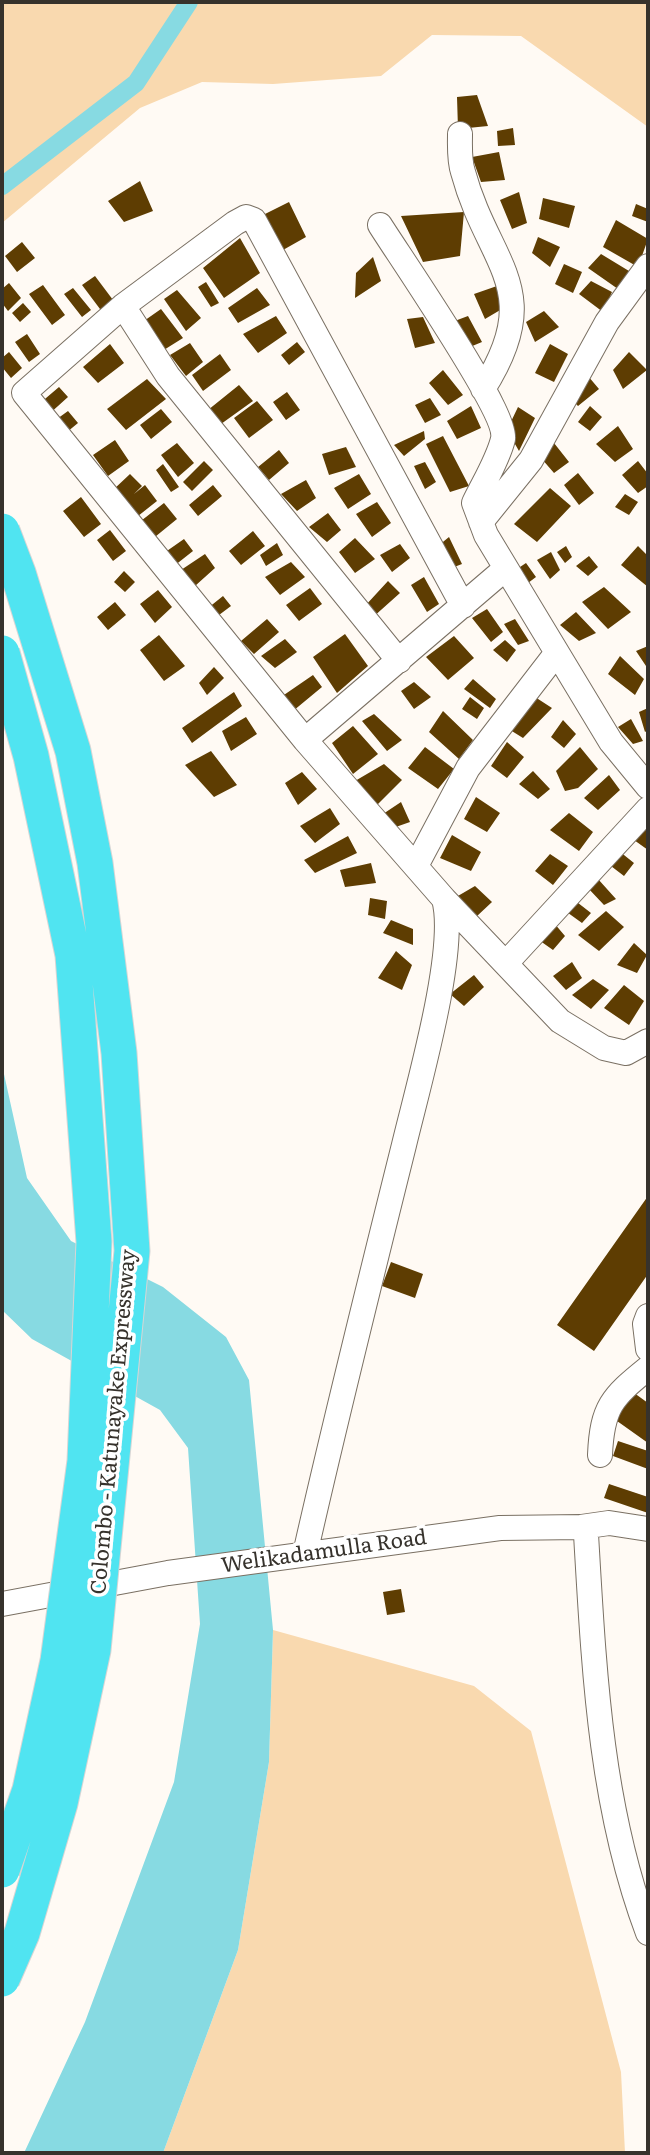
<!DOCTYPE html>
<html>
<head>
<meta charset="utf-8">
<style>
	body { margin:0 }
	#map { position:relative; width:650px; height:2155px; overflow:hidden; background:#fffaf4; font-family:Literata,serif }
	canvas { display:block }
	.frame { position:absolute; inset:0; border:4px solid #36322c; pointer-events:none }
</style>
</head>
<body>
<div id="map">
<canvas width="650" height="2155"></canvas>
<div class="frame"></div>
</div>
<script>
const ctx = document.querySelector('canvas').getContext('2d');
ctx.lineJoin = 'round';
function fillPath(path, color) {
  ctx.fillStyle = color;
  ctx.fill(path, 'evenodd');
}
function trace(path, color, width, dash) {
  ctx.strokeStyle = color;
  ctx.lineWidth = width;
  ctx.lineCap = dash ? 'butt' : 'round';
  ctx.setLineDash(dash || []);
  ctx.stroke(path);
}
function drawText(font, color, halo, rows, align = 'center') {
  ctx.font = font + ' Literata,serif';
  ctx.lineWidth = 7;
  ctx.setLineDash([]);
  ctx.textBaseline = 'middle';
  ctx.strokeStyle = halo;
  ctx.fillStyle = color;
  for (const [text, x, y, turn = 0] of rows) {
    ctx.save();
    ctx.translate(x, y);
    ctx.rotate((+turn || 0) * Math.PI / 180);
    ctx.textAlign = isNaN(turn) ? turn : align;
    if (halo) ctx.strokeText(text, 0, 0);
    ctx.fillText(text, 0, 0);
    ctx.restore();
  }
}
fillPath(new Path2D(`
	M2,2h646v125l-127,-91 -89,-1 -51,41 -108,8 -71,-2 -62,26 -138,115z
	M273,1630l201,56 57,45 90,341 4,81h-462l75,-203 31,-188z`), '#f9d9af');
fillPath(new Path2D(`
	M2,1065l25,113 44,63 92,46 63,50 23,43 24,250 -4,132 -31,188 -75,203h-139l61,-131 89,-240 26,-158 -12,-176 -28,-38 -128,-71 -30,-29z`), '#87dae2');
trace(new Path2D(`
	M2,186l134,-103 53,-81`), '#87dae2', 18);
fillPath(new Path2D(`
	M477,95l11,31 -30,3 -1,-32z
	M513,128l2,17 -17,1 -1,-15z
	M499,152l6,28 -24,2 -9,-25z
	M140,181l13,30 -29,11 -16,-21z
	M519,192l8,31 -15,6 -12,-29z
	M543,198l32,8 -6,22 -30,-9z
	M289,202l17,35 -23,13 -22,-34z
	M636,204l12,5v13l-16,-6z
	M464,212l-4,44 -37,6 -22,-46z
	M616,220l32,19 -10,28 -35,-20z
	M538,237l22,10 -10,20 -18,-14z
	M240,238l20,35 -36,25 -21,-30z
	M22,242l13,16 -18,14 -12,-16z
	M601,254l28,17 -11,18 -30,-21z
	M373,257l8,24 -26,17 1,-25z
	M564,264l18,8 -9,21 -18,-9z
	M95,276l21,28 -13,9 -21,-28z
	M591,281l21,11 -9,20 -24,-18z
	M206,282l13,21 -8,4 -13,-20z
	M9,283l12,15 -13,13 -6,-8v-14z
	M43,285l22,30 -13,10 -23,-31z
	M497,286l10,20 -22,13 -11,-25z
	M73,288l18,22 -9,7 -18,-23z
	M257,288l13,17 -32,18 -10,-15z
	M177,290l24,28 -15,13 -22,-32z
	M23,303l8,9 -11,10 -8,-9z
	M161,309l22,29 -24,15 -18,-30z
	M544,311l15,16 -24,15 -9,-20z
	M276,316l11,17 -29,20 -15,-19z
	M468,316l14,26 -17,7 -13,-27z
	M423,317l12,26 -20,5 -8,-29z
	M27,334l13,20 -11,8 -14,-20z
	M297,342l8,10 -16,13 -8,-10z
	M190,343l13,19 -17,14 -16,-21z
	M110,344l14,19 -26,20 -15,-16z
	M550,344l18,10 -14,28 -19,-9z
	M9,352l13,16 -11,10 -9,-11v-9z
	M629,352l18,18 -24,19 -10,-19z
	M220,354l11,16 -28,21 -11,-16z
	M443,370l20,25 -15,10 -19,-22z
	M588,376l11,13 -21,17 -8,-8z
	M147,379l19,20 -40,31 -19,-21z
	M239,385l14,16 -32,23 -13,-14z
	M59,387l9,10 -20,18 -9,-11z
	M287,392l13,18 -14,10 -13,-18z
	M430,398l11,17 -16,8 -10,-18z
	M257,401l16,19 -24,18 -15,-20z
	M471,406l10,22 -24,11 -10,-18z
	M590,406l12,11 -12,14 -12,-9z
	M518,407l17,11 -16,33 -12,-21z
	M161,409l11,13 -21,17 -11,-14z
	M68,411l10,12 -17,14 -11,-13z
	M618,426l15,23 -18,13 -19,-18z
	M424,431l1,8 -21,17 -10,-11z
	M443,436l26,50 -19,6 -24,-48z
	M115,440l14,21 -21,15 -15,-21z
	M177,443l17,20 -16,14 -17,-22z
	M554,443l15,19 -15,11 -13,-15z
	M346,447l10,20 -27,8 -7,-21z
	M279,450l10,13 -20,17 -11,-13z
	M204,461l9,9 -21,21 -9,-9z
	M638,461l10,13v12l-10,7 -16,-18z
	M425,462l11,20 -11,7 -11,-23z
	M163,464l16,23 -8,5 -15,-22z
	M578,473l16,20 -15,12 -15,-20z
	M130,474l12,12 -8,8 11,-9 12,16 -24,19 -20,-30z
	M359,474l12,20 -23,15 -14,-21z
	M306,480l10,18 -19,13 -16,-17z
	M213,485l9,11 -24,20 -9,-11z
	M550,488l21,18 -34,36 -23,-18z
	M625,494l13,8 -9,13 -14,-8z
	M81,497l20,27 -17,13 -21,-26z
	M377,502l14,21 -19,14 -16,-23z
	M164,503l13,16 -27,22 -13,-17z
	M328,513l13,17 -14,12 -18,-15z
	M110,530l16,21 -13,10 -16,-21z
	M253,531l12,15 -24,19 -12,-14z
	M449,537l13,27 -13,5 -11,-23z
	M355,538l20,21 -20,14 -16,-21z
	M184,539l9,12 -19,15 -10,-13z
	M277,543l6,12 -17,11 -6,-11z
	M400,544l10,14 -18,14 -12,-17z
	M566,546l6,11 -7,6 -8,-11z
	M638,546l10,10v31l-27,-22z
	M551,552l9,18 -10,9 -13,-19z
	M205,554l10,14 -20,18 -14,-16z
	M589,556l9,11 -10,9 -12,-10z
	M291,562l14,15 -25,18 -15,-18z
	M526,563l10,14 -12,9 -10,-15z
	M124,571l11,11 -10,10 -11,-10z
	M424,577l15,27 -12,8 -16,-27z
	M388,581l12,12 -28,25 -7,-12z
	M604,587l27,25 -23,17 -26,-27z
	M310,588l12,16 -23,17 -13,-16z
	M158,590l14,17 -17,16 -15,-19z
	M223,596l8,10 -16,12 -7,-10z
	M115,602l11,13 -18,15 -11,-13z
	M487,609l16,23 -12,10 -19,-24z
	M576,612l20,21 -17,8 -19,-16z
	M267,619l12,13 -25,22 -13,-13z
	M515,619l14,22 -11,4 -14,-21z
	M345,634l23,32 -31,27 -24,-36z
	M159,635l26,31 -21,15 -24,-31z
	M454,636l20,22 -26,22 -22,-23z
	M285,639l12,13 -22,16 -14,-12z
	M505,640l11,10 -9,12 -14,-12z
	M648,646v23l-12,-18z
	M620,656l24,23 -9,16 -27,-21z
	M214,667l10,11 -17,17 -8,-12z
	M313,675l9,12 -29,24 -12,-14z
	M473,679l23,20 -6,9 -26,-19z
	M414,682l17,15 -17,12 -13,-18z
	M234,692l8,14 -50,37 -10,-15z
	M470,697l14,11 -7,11 -15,-10z
	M535,697l17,11 -29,30 -16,-10z
	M648,708v22l-3,2 -6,-20z
	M443,711l30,29 -14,19 -30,-27z
	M374,714l28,26 -15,11 -25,-30z
	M246,717l11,17 -26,17 -9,-20z
	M631,719l12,22 -10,3 -15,-17z
	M563,720l13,14 -12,14 -13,-11z
	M353,726l25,28 -25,20 -21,-31z
	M507,742l17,15 -17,21 -16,-12z
	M425,747l29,22 -16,20 -30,-21z
	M580,747l18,22 -20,19 -13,3 -9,-20z
	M211,751l26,34 -23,12 -29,-32z
	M384,764l18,16 -25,25 -22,-24z
	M533,771l17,18 -12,10 -19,-15z
	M302,772l15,17 -19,16 -13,-22z
	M609,775l11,15 -22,20 -14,-12z
	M476,797l24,16 -13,19 -23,-13z
	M401,802l9,20 -20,7 -10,-13z
	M330,808l10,16 -25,19 -15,-17z
	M569,813l24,19 -14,19 -29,-21z
	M648,821v29l-14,-10z
	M452,835l29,17 -10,19 -31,-13z
	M348,836l9,17 -42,20 -11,-13z
	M619,851l15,12 -10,13 -17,-13z
	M550,854l18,12 -15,19 -18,-14z
	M371,863l5,20 -31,4 -5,-17z
	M598,879l18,20 -12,6 -17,-18z
	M475,886l17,16 -16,15 -25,-17z
	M370,898l17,3 -2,18 -17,-4z
	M573,899l18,14 -9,10 -18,-13z
	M606,911l18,16 -25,24 -21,-16z
	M391,920l22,9v16l-30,-12z
	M554,923l11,13 -12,14 -17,-12z
	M634,943l13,12 -10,18 -20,-8z
	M396,951l16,14 -10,25 -24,-12z
	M572,962l10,16 -16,12 -13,-14z
	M474,975l10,12 -20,19 -14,-12z
	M593,979l16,11 -18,19 -19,-14z
	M624,985l20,16 -15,24 -25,-17z
	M648,1196v78l-54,77 -37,-26z
	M391,1262l32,12 -8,24 -33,-12z
	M630,1390l18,13v40l-38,-27z
	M618,1441l30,10v18l-35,-13z
	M609,1484l39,13v16l-44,-15z
	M401,1589l4,23 -18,3 -4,-23z`), '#5e3d02');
const minor = new Path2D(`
	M460,134c0,12 -1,26 3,38 25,93 84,117 20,217
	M380,225c20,32 128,188 123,214 -5,21 -20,45 -29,64l12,32 125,207 37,45
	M123,306l45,70 231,285
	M481,522l50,-62 76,-138 41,-56
	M305,740l200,-171
	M416,866l52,-98 87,-113
	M444,899l116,122 44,27 22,5 22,-12
	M507,962l141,-153
	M648,1316l-3,8 3,25
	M600,1455c2,-48 12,-58 48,-87
	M581,1527l5,7c8,135 14,272 62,399
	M305,1554c31,-137 65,-273 99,-409 13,-55 54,-195 40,-246l-139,-159 -281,-347 99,-87 112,-83 11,-6 8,3 209,386
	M2,1604l166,-31 332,-45 81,-1 28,-4 39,6`);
trace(minor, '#7a7063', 26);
trace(minor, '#fff', 24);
const highwayBridge = new Path2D(`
	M2,531l16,42 55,178 22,112 24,190 13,198 -39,399 -33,153 -38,130 -20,46
	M2,653l29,103 42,199 21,287 -9,219 -27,200 -28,129 -28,80`);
trace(highwayBridge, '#d7d6d5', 37, []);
trace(highwayBridge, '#50e4f1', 35);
drawText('21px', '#36322c', '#fff', [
	["Colombo - Katunayake Expressway",114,1422,-85],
	["Welikadamulla Road",324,1552,-8]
]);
</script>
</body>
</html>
